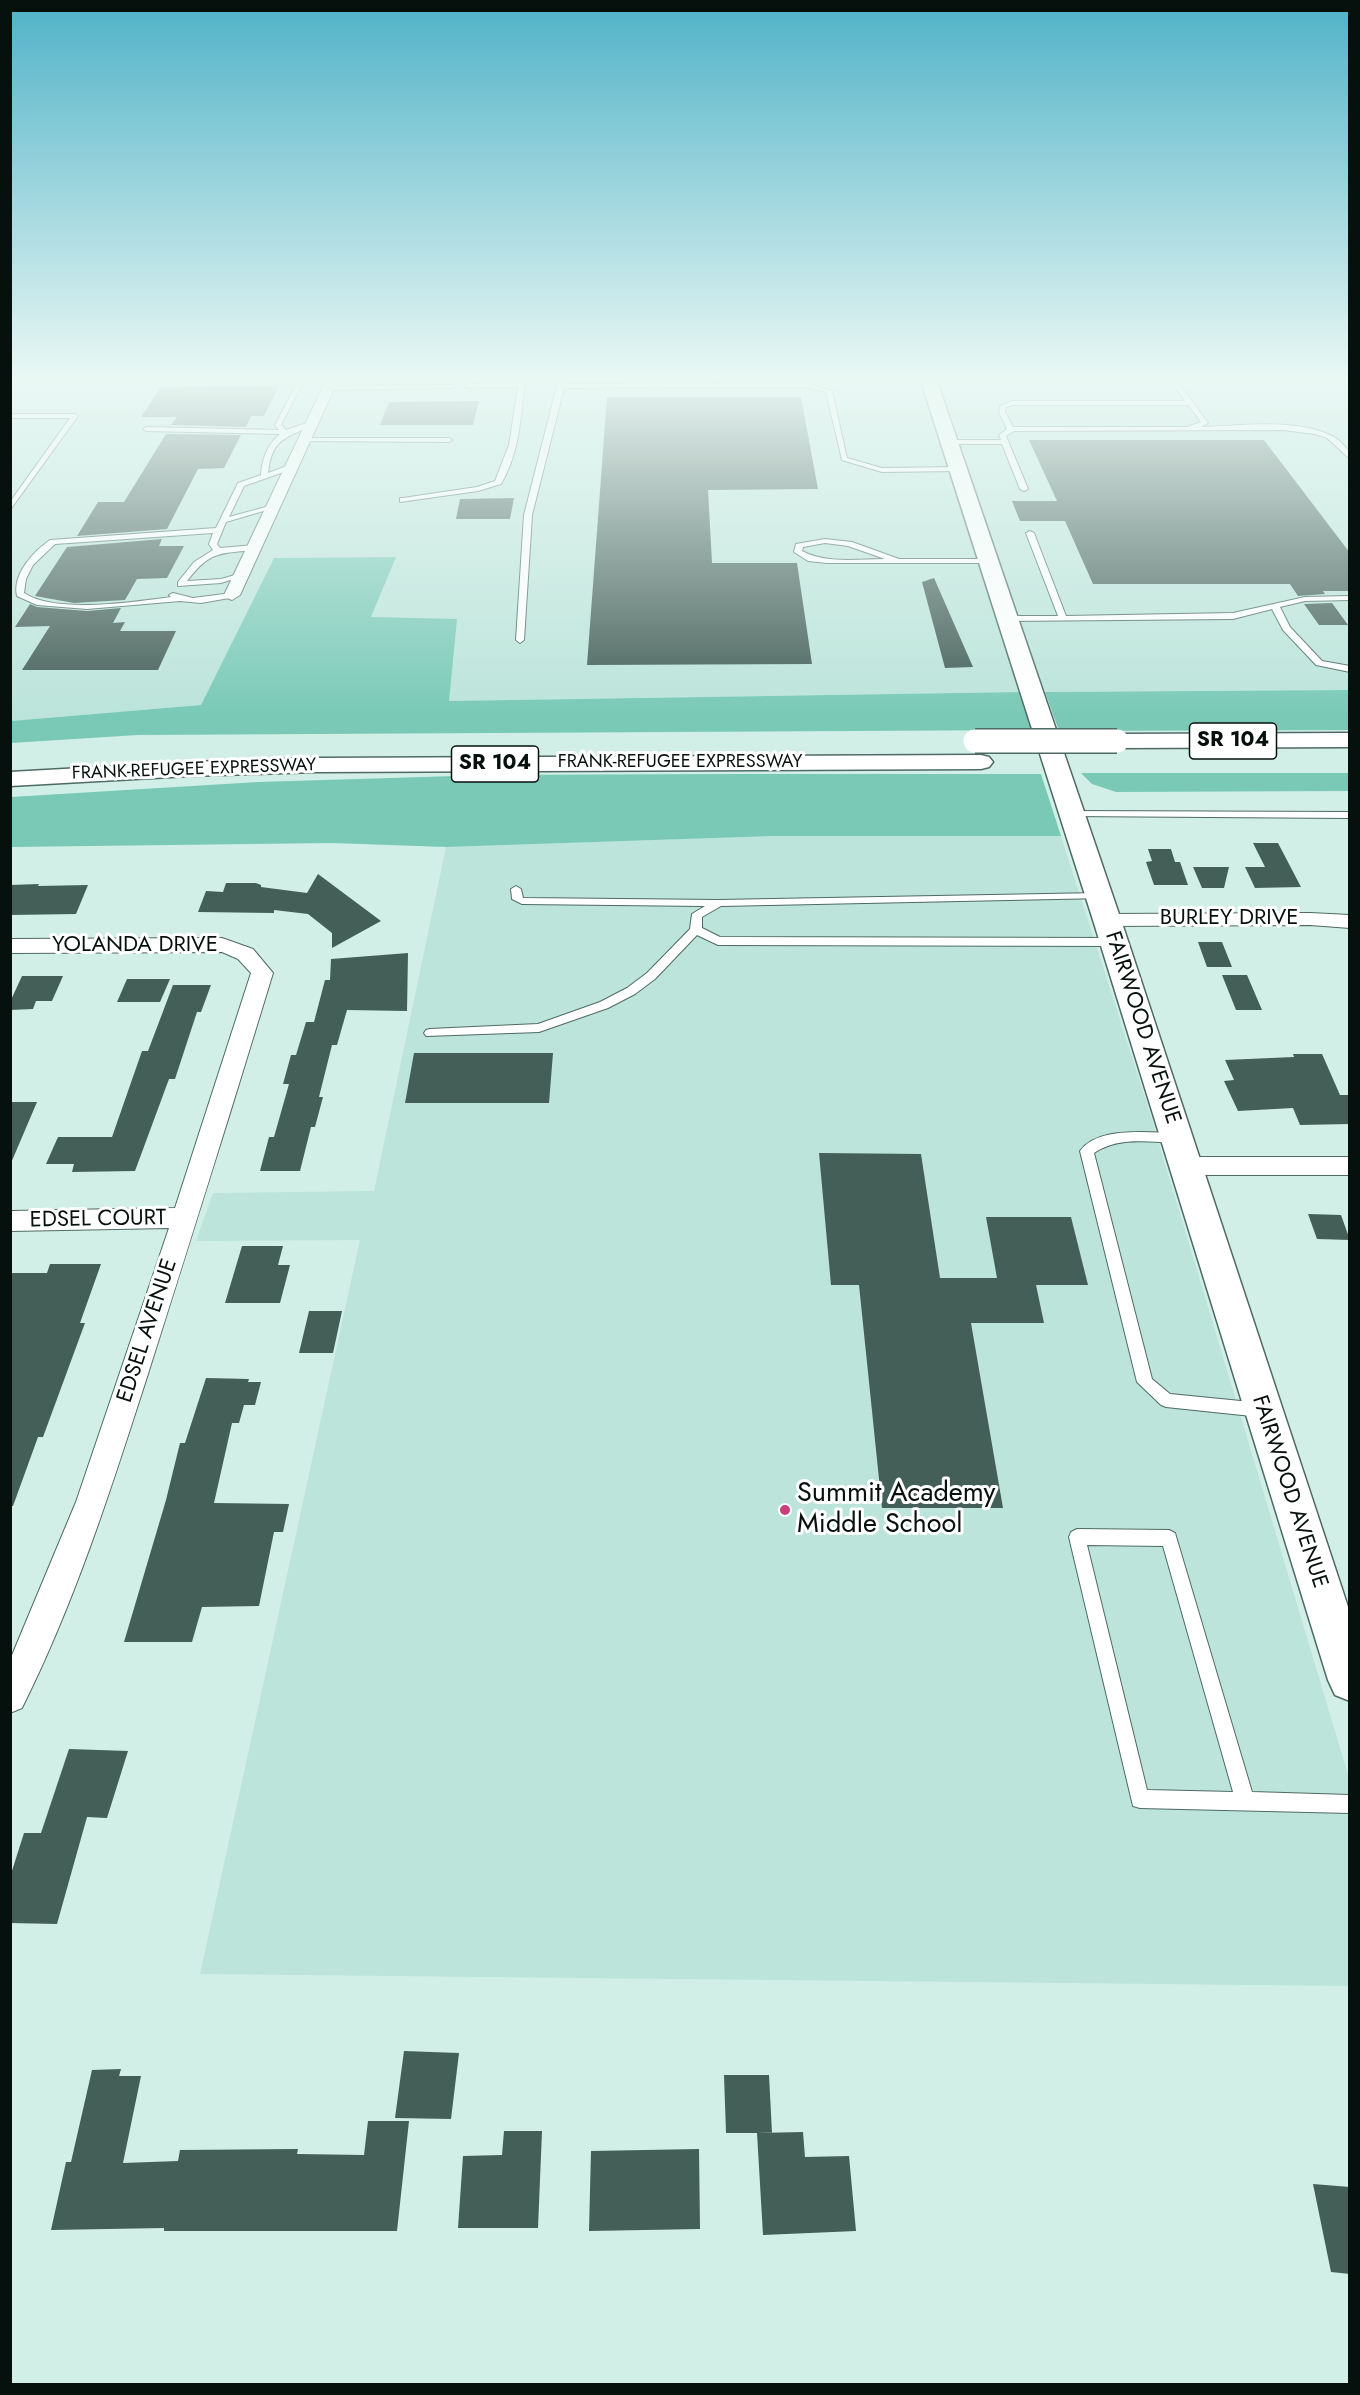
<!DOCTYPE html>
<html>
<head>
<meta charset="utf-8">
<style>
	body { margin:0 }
	#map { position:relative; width:1360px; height:2395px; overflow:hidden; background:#d1efe7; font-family:Jost,sans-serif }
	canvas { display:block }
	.frame { position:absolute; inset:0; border:12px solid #06100d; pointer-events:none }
</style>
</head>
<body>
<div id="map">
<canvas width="1360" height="2395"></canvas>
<div class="frame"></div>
</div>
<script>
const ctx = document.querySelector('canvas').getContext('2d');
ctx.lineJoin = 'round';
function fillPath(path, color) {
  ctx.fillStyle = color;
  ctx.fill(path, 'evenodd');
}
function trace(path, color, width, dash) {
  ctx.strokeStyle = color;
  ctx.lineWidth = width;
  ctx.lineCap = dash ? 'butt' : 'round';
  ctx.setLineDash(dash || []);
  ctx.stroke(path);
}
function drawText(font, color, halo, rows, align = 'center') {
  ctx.font = font + ' Jost,sans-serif';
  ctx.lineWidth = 6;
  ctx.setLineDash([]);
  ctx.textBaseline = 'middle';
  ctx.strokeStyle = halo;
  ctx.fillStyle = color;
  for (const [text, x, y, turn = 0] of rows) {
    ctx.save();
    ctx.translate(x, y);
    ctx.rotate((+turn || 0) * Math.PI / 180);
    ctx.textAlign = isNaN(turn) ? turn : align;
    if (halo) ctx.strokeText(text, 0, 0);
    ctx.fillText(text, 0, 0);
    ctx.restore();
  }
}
fillPath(new Path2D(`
	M11,378h1338v312l-328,2 -572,9 -78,-84 24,-60 -121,1 -73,147 -190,16z
	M774,836h287l89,277 199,665v208l-1149,-12 160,-734 -164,1 17,-48 161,-2 72,-344z`), '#bce4da');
fillPath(new Path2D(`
	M396,557l-25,60 86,2 -8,82 572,-9 10,38 -893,5 -127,8v-22l190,-16 73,-147z
	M1349,690v40l-290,1 -14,-39z
	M1081,773h268v18l-233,1 -24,-8z
	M728,774h313l20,62h-287l-328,11 -114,-4 -321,4v-50l247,-15 231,-7z`), '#7ac9b7');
fillPath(new Path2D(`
	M279,386l-15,30h-13l-5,11 -75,-2 6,-8h-36l20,-30z
	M607,397h194l17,92 -110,1 4,73h85l15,101 -225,1z
	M479,401l-6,24h-93l9,-23z
	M166,434l75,1 -17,33 -26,1 -31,60 -90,7 21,-34h26z
	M1029,440h235l86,113v38h-27l2,3 -27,2 -8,-12h-197l-28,-63h-45l-8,-20h45z
	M514,498l-4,21h-54l4,-20z
	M162,539l-3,7h25l-17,32 -30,1 -12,21 -51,3 -39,-7 32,-49z
	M934,578l39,89 -28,1 -23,-86z
	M1332,603l16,22h-29l-15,-21z
	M30,604l7,3 50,4 34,-3 -8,15 12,-1 -5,9h56l-18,39h-136l28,-44 -35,1z
	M1253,843h25l23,44 -46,1 -10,-21h20z
	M1148,849h23l4,13h5l8,23h-34l-8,-23 6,-1z
	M1193,867h36l-5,21h-22z
	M318,874l63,47 -49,27v-15l-24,-19 -34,-4v3l-76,-1 8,-21 17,1 3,-9h30l5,2v2l46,6z
	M39,884l-1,2 50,-1 -12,29 -66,1v-30z
	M1198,942h24l10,25h-25z
	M408,953l-1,58 -60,-1 -10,35h-5l-13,52h4l-8,30h-4l-11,44h-40l9,-34h5l15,-53h-6l8,-29h5l10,-33h8l11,-42h5l1,-21z
	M1222,975h25l15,35h-26z
	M22,976h41l-11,25h-16l-3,8 -23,1v-8z
	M127,979h43l-10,23h-43z
	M173,985h38l-10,27h-4l-22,67h-6l-34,92 -63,1 2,-8h-28l12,-27h54l30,-86h6z
	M414,1053h139l-4,50h-144z
	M1293,1054h29l18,41h10v29l-50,1 -7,-17 -55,3 -14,-30 10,-1 -9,-20 69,-3z
	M10,1102h27l-26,61h-1z
	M819,1153l102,1 19,124h57l-11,-61h85l17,68h-52l8,38h-73l32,185h-121l-23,-223h-28z
	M1308,1214l33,1 9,25 -33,-1z
	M242,1246h41l-5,19h12l-10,38h-55z
	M50,1264h51l-21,59h5l-42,114h-5l-25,69h-3v-233h37z
	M309,1311h33l-9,42h-34z
	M206,1378l43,1 -1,3h13l-6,23h-11l-5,18h-7l-18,80 75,1 -6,28h-9l-15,74 -57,1 -10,35h-68l42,-142 14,-57h5z
	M69,1749l59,2 -21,67 -20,-1 -30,107 -47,-1v-46l14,-44h17z
	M404,2051l55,2 -8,66 -56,-1z
	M121,2069l-2,7h22l-18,87 55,-2 2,-11 118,-1 -1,5 67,1 4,-34h41l-12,110h-233v-3l-113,2 15,-68h5l21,-92z
	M724,2075h45l3,58h-46z
	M504,2131h38l-4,97h-80l5,-72 39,-1z
	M803,2132l2,25 44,-1 7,75 -93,4 -6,-102z
	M699,2149l1,80 -111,2 2,-80z
	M1313,2184l37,3v87l-19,-2z`), '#445e58');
const lane = new Path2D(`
	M172,378l128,3 29,-3 -27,6 -21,41 5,5 24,-8 5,1c-26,16 -43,12 -47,50l24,-9 4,2 -1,2 -51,18 -15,31 44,-12 4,2 -51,15 -9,22 3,4 35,-3h3v4c-37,6 -46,-1 -71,32l34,-2 21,-6 4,2 -25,8 -43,3v-4l16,-20 19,-12 -4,-6 4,-11 -158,11 -22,21 -7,14 -2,14c31,21 110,9 147,4l-2,-2 4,-2 20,5 39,-5 4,2 -1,2 -34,6 -21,-2 -93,8 -50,-4 -20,-9c-5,-22 17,-45 33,-56l166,-12 22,-45 23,-8c1,-16 6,-30 19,-41l-134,-3 -3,-2 3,-2 133,3 -4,-5 21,-40z
	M519,378h6c-4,37 -5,74 -24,106l-23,7 -78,11v-4h3l74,-11 18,-6 14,-36 9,-58 -51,1 -3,-2 3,-2 51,-1z
	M559,378h6l-1,6 242,-1 26,8 15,67 35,10 76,-1 4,2 -4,2 -76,1 -40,-12 -16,-68 -20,-5 -242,1 -32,127 -8,125 -4,3 -4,-3 8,-125z
	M1168,378h7l33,45 -7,4c38,-1 96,-9 131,9 8,4 12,10 18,16v7l-23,-21 -12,-4 -32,-4 -269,1 -8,5 22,53 -4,2 -4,-2 -18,-45h-53l-3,-2 3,-2h52l-2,-5 8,-6 -8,-17 1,-6 12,-5h173zM1013,405h175l13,17 -14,5h-174l-8,-15 1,-5z
	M453,385l-2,3 -122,2 -3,-2 3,-2z
	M10,414h65l3,2 -68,94v-8l60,-84h-60z
	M305,438h144l3,2 -3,2 -146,-1z
	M1030,531l4,2 32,83 167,-3 72,-16 45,-1v4l-45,1 -25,6 10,20 32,34 28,5v6l-34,-7 -33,-35 -11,-21 -39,10 -228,2 -1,-2 4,-3h50l-32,-83z
	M825,539l27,3 47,17h90l4,2 -4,2h-162l-19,-2 -14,-9 2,-8zM825,543l23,3 37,13c-27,0 -59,5 -83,-8l1,-4z
	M1072,811l278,1v6l-282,-2v-4z
	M516,886l5,3 2,9 195,2 382,-7 5,3 -1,2 -383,8 -19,11v11l18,9 395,1 6,4 -6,4 -397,-1 -21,-10 -42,44 -20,15 -27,14 -69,24 -113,4 -2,-3 2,-3 4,-1 108,-5 62,-22 27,-14 20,-15 43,-44 2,-15 13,-8 -183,-2 -10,-5 -1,-10z
	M1142,1132l35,1 6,5 -6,5c-27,-1 -59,-7 -83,10l58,226 18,15 91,9 5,2 3,5 -3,5 -5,2 -95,-10 -5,-2 -24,-23 -57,-231c13,-18 42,-19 62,-19z
	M1077,1529l92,1 6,3 77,259 98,3v18l-210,-5 -7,-2 -64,-269 2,-5zM1087,1545l76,1 70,246 -86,-2z`);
const street = new Path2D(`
	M327,378h12l-99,217 -8,5 -5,-2 -3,-3z
	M1310,913l40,2v13l-40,-3 -203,1 -7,-1 -3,-5 3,-5 7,-1z
	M222,938l31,11 20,24c-41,135 -83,269 -126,404 -36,112 -72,225 -125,331l-12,5v-53l66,-158 93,-274 -159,3v-20l165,-3 76,-235 -13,-14 -16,-7 -212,1v-14z
	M1185,1157h165v18h-165l-9,-2 -3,-7 3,-7z`);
const secondary = new Path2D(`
	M920,378h16l185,542 229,693v88l-15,-6 -7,-15 -235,-760z`);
const highway = new Path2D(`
	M1350,733v14l-233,1 -8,-2 -4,-5 4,-5 8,-2z
	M981,755l8,2 4,5 -4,5 -8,2 -664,3 -128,4 -179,10v-14l179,-10 128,-4z`);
trace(lane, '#4f6a64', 2);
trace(street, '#4f6a64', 2);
trace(secondary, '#4f6a64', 3);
trace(highway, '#4f6a64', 3);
fillPath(lane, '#fff');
fillPath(street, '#fff');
fillPath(secondary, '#fff');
fillPath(highway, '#fff');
const highwayBridge = new Path2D(`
	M975,741h142`);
trace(highwayBridge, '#4f6a64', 26, []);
trace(highwayBridge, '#fff', 23);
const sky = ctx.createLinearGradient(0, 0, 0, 714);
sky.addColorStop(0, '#4fb2c7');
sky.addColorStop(0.53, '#eaf8f4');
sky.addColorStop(1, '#eaf8f400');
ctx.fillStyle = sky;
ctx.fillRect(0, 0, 1360, 714);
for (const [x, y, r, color] of [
	[785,1510,6,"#c83f7a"]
]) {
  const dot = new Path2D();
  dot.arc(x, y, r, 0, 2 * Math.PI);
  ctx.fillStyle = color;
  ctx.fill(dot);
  trace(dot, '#fff', 2);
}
drawText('18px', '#06100d', '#fff', [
	["FRANK-REFUGEE EXPRESSWAY",680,763],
	["FRANK-REFUGEE EXPRESSWAY",194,770,-2]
]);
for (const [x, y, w] of [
	[1233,741,87],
	[495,764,87]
]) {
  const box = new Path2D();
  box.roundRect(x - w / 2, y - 18, w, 36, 4.5);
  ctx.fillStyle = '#fff';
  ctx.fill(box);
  trace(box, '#06100d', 1.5);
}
drawText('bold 21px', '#06100d', null, [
	["SR 104",1233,741],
	["SR 104",495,764]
]);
drawText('22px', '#06100d', '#fff', [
	["BURLEY DRIVE",1229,919],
	["YOLANDA DRIVE",135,946],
	["FAIRWOOD AVENUE",1142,1028,72],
	["EDSEL COURT",98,1220,-1],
	["EDSEL AVENUE",148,1331,-72],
	["FAIRWOOD AVENUE",1289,1492,72]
]);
drawText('27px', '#06100d', '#fff', [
	["Summit Academy",797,1494],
	["Middle School",797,1525]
], 'left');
</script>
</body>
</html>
